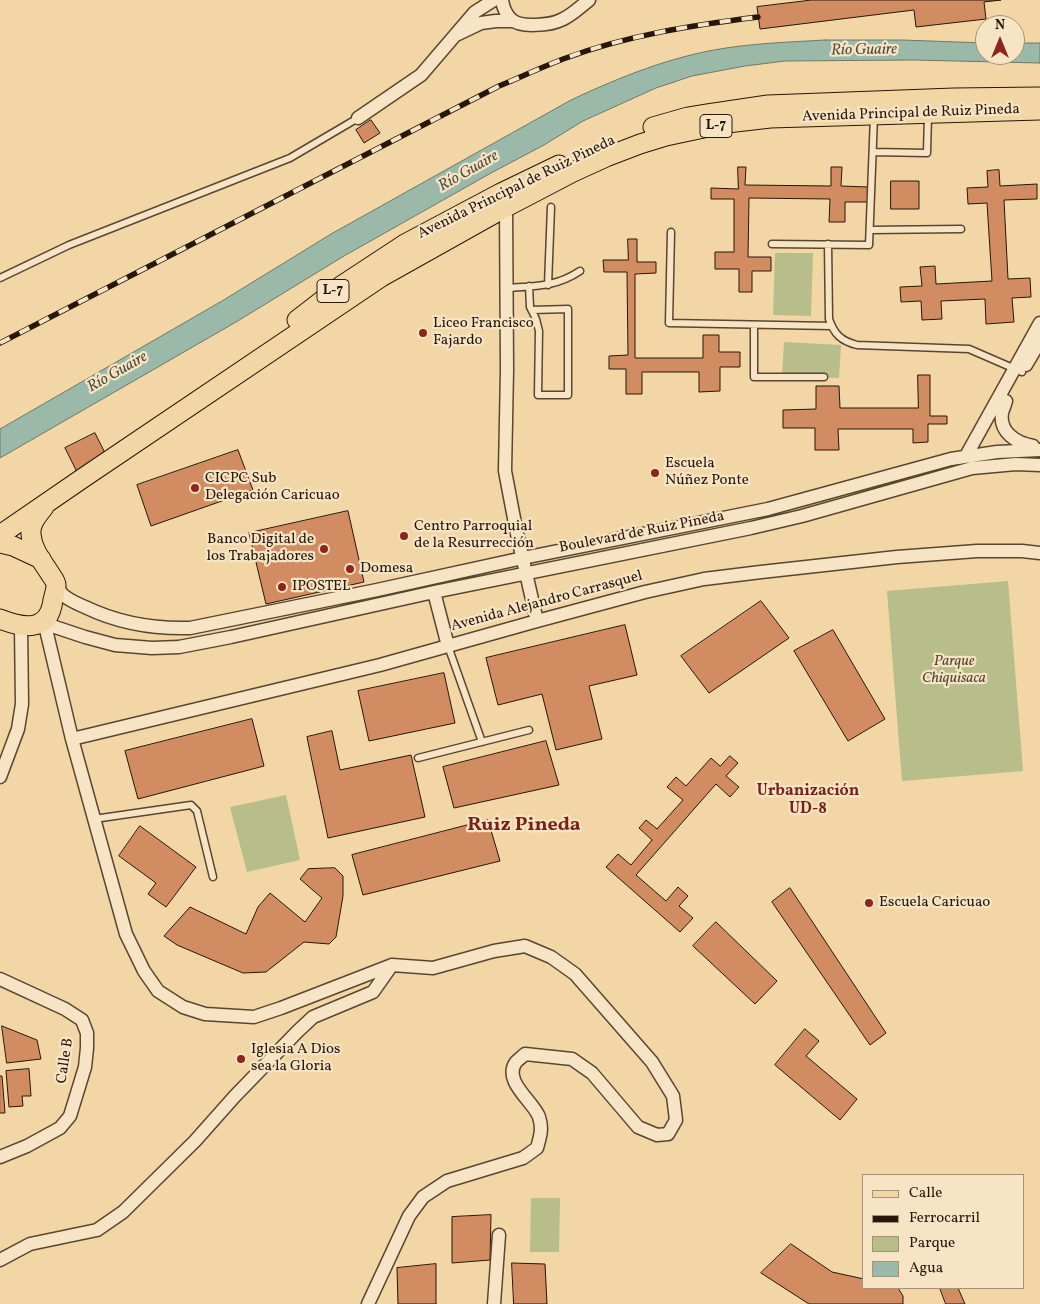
<!DOCTYPE html>
<html>
<head>
<meta charset="utf-8">
<style>
	body { margin:0 }
	#map { position:relative; width:1040px; height:1304px; overflow:hidden; background:#f2d6a6; font-family:Vollkorn,serif }
	canvas { display:block }
	.legend { position:absolute; left:862px; top:1174px; width:162px; height:115px; box-sizing:border-box; background:#f7e4c5; border:1px solid #a49279; margin:0; padding:6px 9px; list-style:none; font-size:15px; color:#281608 }
	.legend li { display:flex; align-items:center; gap:10px; height:25px }
	.legend b { width:25px; border:1px solid #a49279 }
	.north { position:absolute; left:975px; top:15px; width:50px; height:50px; box-sizing:border-box; background:#f7e4c5; border:1px solid #a49279; border-radius:50%; rotate:0deg; font-size:14px; font-weight:700; line-height:20px; text-align:center; color:#281608 }
	.north::after { content:''; display:block; margin:auto; width:18px; height:22px; background:#8f2418; clip-path:polygon(50% 0,100% 100%,50% 72%,0 100%) }
</style>
</head>
<body>
<div id="map">
<canvas width="1040" height="1304"></canvas>
<ul class="legend">
<li><b style="height:6px;background:#f2d6a6"></b>Calle</li>
<li><b style="height:6px;background:#281608"></b>Ferrocarril</li>
<li><b style="height:14px;background:#b7be89"></b>Parque</li>
<li><b style="height:14px;background:#9bb9a8"></b>Agua</li>
</ul>
<div class="north">N</div>
</div>
<script>
const ctx = document.querySelector('canvas').getContext('2d');
ctx.lineJoin = 'round';
function fillPath(path, color) {
  ctx.fillStyle = color;
  ctx.fill(path, 'evenodd');
}
function trace(path, color, width, dash) {
  ctx.strokeStyle = color;
  ctx.lineWidth = width;
  ctx.lineCap = dash ? 'butt' : 'round';
  ctx.setLineDash(dash || []);
  ctx.stroke(path);
}
function drawText(font, color, halo, rows, align = 'center') {
  ctx.font = font + ' Vollkorn,serif';
  ctx.lineWidth = 4.5;
  ctx.setLineDash([]);
  ctx.textBaseline = 'middle';
  ctx.strokeStyle = halo;
  ctx.fillStyle = color;
  for (const [text, x, y, turn = 0] of rows) {
    ctx.save();
    ctx.translate(x, y);
    ctx.rotate((+turn || 0) * Math.PI / 180);
    ctx.textAlign = isNaN(turn) ? turn : align;
    if (halo) ctx.strokeText(text, 0, 0);
    ctx.fillText(text, 0, 0);
    ctx.restore();
  }
}
fillPath(new Path2D(`
	M775,253h38l-2,63 -38,-1z
	M784,342l57,3 -2,33 -57,-3z
	M1008,581l15,190 -121,10 -15,-190z
	M286,795l14,65 -53,12 -17,-65z
	M531,1198h29l-1,54h-29z`), '#b7be89');
const water = new Path2D(`
	M825,40h77l83,3v12h30v-12h25v20l-126,-3 -129,1 -40,5 -53,10 -36,12 -73,33 -39,24 -53,28 -147,83 -108,66 -236,136v-29l222,-128 109,-67 240,-134c49,-23 101,-44 155,-52 33,-5 66,-6 99,-8z`);
fillPath(water, '#9bb9a8');
trace(water, '#6d7868', 1);
const building = new Path2D(`
	M812,0h189l-17,2 2,17 -70,8 -2,-17 -154,19 -3,-22z
	M371,120l9,13 -16,10 -8,-13z
	M738,167h8l-1,18 86,1v-19h11l-1,19 27,1v15h-23v20h-16l1,-23 -81,-1 -1,59h23v14h-19v21h-13v-23h-24v-17h19v-53h-23v-11l27,1z
	M999,170l1,16 37,-2v15l-33,1 4,79 22,-1 1,19 -19,1 2,24 -28,2 -1,-25 -44,2 1,18 -20,1 -1,-19 -20,1 -1,-15 22,-1 -2,-19 15,-1 1,18 56,-3 -5,-78 -19,1 -1,-16 21,-1 -1,-16z
	M891,181h28v28h-28z
	M628,239h9v23h19v11l-21,1v84h68v-23h16v17h21v15h-20v24l-21,1v-20h-57v22h-16v-25h-17v-13l19,-1 -1,-83h-23l-1,-12h25z
	M918,375h12v41h17v8h-19v18l-15,1v-14h-75l1,21h-24v-22h-32v-18l33,-1v-23h23l1,22h78z
	M95,433l12,24 -30,15 -12,-24z
	M238,450l15,40 -102,36 -14,-41z
	M348,511l16,71 -98,22 -17,-71z
	M761,601l28,37 -80,55 -28,-37z
	M625,625l12,50 -48,11 13,53 -46,11 -14,-56 -44,11 -12,-47z
	M833,630l52,89 -37,22 -54,-90z
	M444,673l11,50 -86,18 -11,-50z
	M252,719l12,47 -126,33 -13,-48z
	M332,731l8,39 71,-15 14,62 -97,21 -21,-101z
	M546,741l13,44 -105,23 -11,-41z
	M730,756l8,7 -12,13 13,11 -9,10 -14,-13 -80,91 30,26 12,-14 10,9 -9,10 14,12 -13,14 -74,-65 12,-13 13,11 21,-25 -13,-12 7,-8 11,9 26,-29 -16,-13 9,-10 10,9 25,-28 9,8z
	M488,820l12,41 -137,34 -11,-40z
	M140,826l56,41 -30,40 -18,-13 8,-11 -37,-27z
	M335,868l8,8v20l-7,41 -7,7 -25,-2 -38,30 -23,1 -66,-28 -13,-9 26,-29 56,27 12,-27 12,-14 35,29 17,-24 -22,-19 8,-10z
	M790,888l96,145 -16,12 -98,-143z
	M716,922l61,59 -22,23 -62,-58z
	M2,1026l35,14 4,19 -34,4z
	M805,1029l14,12 -13,15 51,43 -17,21 -65,-55z
	M29,1069l2,27h-9l1,10 -14,1 -3,-36z
	M0,1076h2l3,37h-5z
	M491,1215l-1,45 -38,3v-46z
	M791,1244l41,28 32,7v9h34l5,8v8h-94l-48,-31z
	M512,1263l33,1 2,40h-33z
	M436,1264v40h-38l-1,-36z
	M940,1288h18l7,16h-19z`);
fillPath(building, '#d28c62');
trace(building, '#281608', 1);
const service = new Path2D(`
	M873,152l54,1 1,-38
	M870,230l91,-1
	M671,232l-2,91 163,3
	M772,244l97,1 5,-129
	M828,244l1,75c5,15 12,22 28,26l112,4 53,23
	M0,278l69,-33 221,-87 68,-40
	M548,285l3,-78
	M529,286l1,21 6,12 3,12 -1,64h30v-86l-36,1
	M507,288c28,-2 49,-1 73,-17
	M754,326v51h70
	M448,646l34,96
	M418,758l111,-28
	M94,819l97,-14 6,6 16,66`);
const minor = new Path2D(`
	M502,0c1,7 4,15 10,20 9,8 39,5 49,0 10,-4 19,-13 28,-20
	M458,34l23,-11 15,-2h16
	M358,118l63,-43 54,-63 19,-12
	M504,203l2,4 1,163 -2,101 12,63 20,87
	M1026,365l14,-24
	M1006,401c-1,4 -3,8 -4,12 -3,19 14,30 31,33
	M966,456l74,-133
	M56,584c2,3 4,7 6,10 6,6 16,10 23,13 33,16 69,22 105,21l187,-38 146,-32 245,-49 183,-50 46,-7 43,-2
	M434,592l14,54
	M44,621l28,118 54,195 18,37 14,20 25,16 22,7 49,3 27,-9 111,-43 41,3 61,-17 31,-5 26,11 24,17 77,88 21,34 3,24 -8,14 -11,1 -19,-8 -46,-54 -20,-14 -47,-5c-3,3 -7,6 -9,8 -14,19 18,40 23,55 4,12 1,20 -2,31l-14,10 -76,23 -24,16 -14,19 -41,88
	M44,621l11,6 30,10 30,8 37,3 27,-1 52,-10 203,-45 317,-64 51,-12 170,-48 44,-4 24,1
	M72,739l308,-74 157,-44 108,-29 59,-13 57,-7 136,-15 80,-6h45l18,2
	M0,777l18,-48 4,-25 -1,-78
	M0,979l65,30 17,11 5,13v15l-2,19 -15,49 -10,12 -33,18 -27,11
	M0,1260l30,-16 67,-14 26,-18 72,-71 40,-45 62,-64 16,-15 60,-25 19,-27
	M494,1304l5,-69`);
const primary = new Path2D(`
	M653,127l35,-10 18,-3 62,-9 186,-7 86,-1
	M297,320l44,-34 64,-42 96,-51 58,-28
	M0,535l83,-57 298,-201 125,-70 67,-35 33,-15 34,-13 26,-8 61,-13 43,-5 270,-8
	M0,543l13,3 28,13
	M0,619c23,9 49,14 53,-19 1,-4 3,-10 3,-15 0,-3 -3,-7 -5,-10 -8,-13 -19,-25 -20,-41 -1,-11 7,-19 13,-27`);
trace(service, '#5a4630', 9);
trace(minor, '#5a4630', 15);
trace(primary, '#281608', 21);
trace(service, '#f7e4c5', 6);
trace(minor, '#f7e4c5', 12);
trace(primary, '#f2d6a6', 19);
const rail = new Path2D(`
	M0,343l499,-257c22,-9 45,-20 67,-28 62,-23 128,-33 192,-41`);
trace(rail, '#281608', 5.5);
trace(rail, '#f7e4c5', 4, [11]);
for (const [x, y, r, color] of [
	[423,333,5,"#8f2418"],
	[655,473,5,"#8f2418"],
	[195,488,5,"#8f2418"],
	[404,536,5,"#8f2418"],
	[324,549,5,"#8f2418"],
	[350,569,5,"#8f2418"],
	[282,587,5,"#8f2418"],
	[869,903,5,"#8f2418"],
	[241,1059,5,"#8f2418"]
]) {
  const dot = new Path2D();
  dot.arc(x, y, r, 0, 2 * Math.PI);
  ctx.fillStyle = color;
  ctx.fill(dot);
  trace(dot, '#f7e4c5', 2);
}
for (const [x, y, w] of [
	[716,126,32],
	[333,291,32]
]) {
  const box = new Path2D();
  box.roundRect(x - w / 2, y - 11.5, w, 23, 4);
  ctx.fillStyle = '#f7e4c5';
  ctx.fill(box);
  trace(box, '#281608', 1);
}
drawText('bold 14px', '#281608', null, [
	["L-7",716,126],
	["L-7",333,291]
]);
drawText('15px', '#281608', '#f7e4c5', [
	["Avenida Principal de Ruiz Pineda",911,114,-2],
	["Avenida Principal de Ruiz Pineda",517,188,-26],
	["Boulevard de Ruiz Pineda",642,533,-11],
	["Avenida Alejandro Carrasquel",547,602,-15],
	["Calle B",66,1061,-81]
]);
drawText('15px', '#281608', '#f7e4c5', [
	["Liceo Francisco",433,324],
	["Fajardo",433,341],
	["Escuela",665,464],
	["Núñez Ponte",665,481],
	["CICPC Sub",205,479],
	["Delegación Caricuao",205,496],
	["Centro Parroquial",414,527],
	["de la Resurrección",414,544],
	["Banco Digital de",314,540,"right"],
	["los Trabajadores",314,557,"right"],
	["Domesa",360,569],
	["IPOSTEL",292,587],
	["Escuela Caricuao",879,903],
	["Iglesia A Dios",251,1050],
	["sea la Gloria",251,1067]
], 'left');
drawText('italic 15px', '#53482f', '#f7e4c5', [
	["Parque",954,662],
	["Chiquisaca",954,679]
]);
drawText('italic 16px', '#504f40', '#f7e4c5', [
	["Río Guaire",864,51,-1],
	["Río Guaire",469,172,-30],
	["Río Guaire",118,373,-30]
]);
drawText('bold 16px', '#7a1f14', '#f7e4c5', [
	["Urbanización",808,792],
	["UD-8",808,810]
]);
drawText('bold 20px', '#7a1f14', '#f7e4c5', [
	["Ruiz Pineda",524,826]
]);
</script>
</body>
</html>
